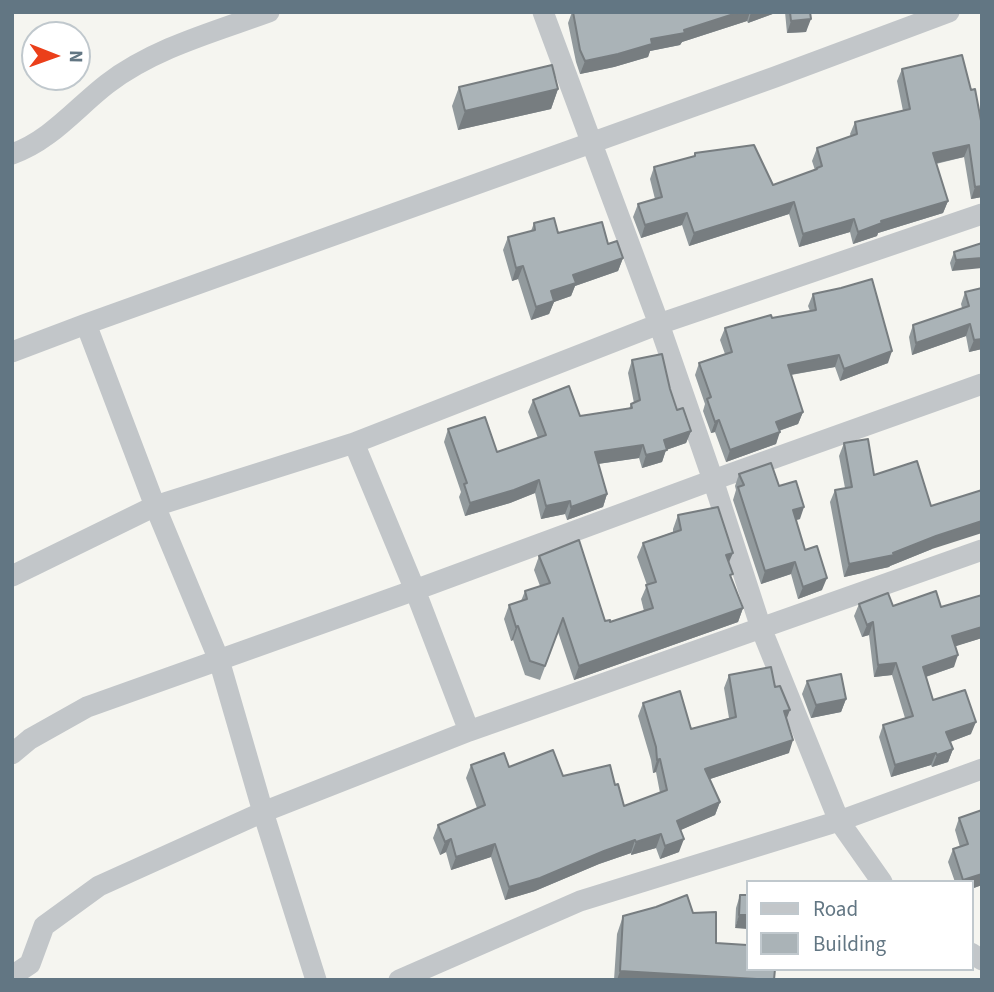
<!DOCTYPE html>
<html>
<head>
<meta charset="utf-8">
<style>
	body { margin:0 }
	#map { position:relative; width:994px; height:992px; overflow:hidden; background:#f5f5f0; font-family:"Source Sans 3",sans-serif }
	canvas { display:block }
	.frame { position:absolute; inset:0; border:14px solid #627683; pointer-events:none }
	.legend { position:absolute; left:746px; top:880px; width:228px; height:91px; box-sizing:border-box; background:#fff; border:2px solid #c0c8cd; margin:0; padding:9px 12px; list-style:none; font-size:21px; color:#627683 }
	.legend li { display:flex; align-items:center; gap:14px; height:35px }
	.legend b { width:35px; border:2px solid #c0c8cd }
	.north { position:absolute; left:21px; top:21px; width:70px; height:70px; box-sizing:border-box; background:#fff; border:2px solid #c0c8cd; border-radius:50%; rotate:91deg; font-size:19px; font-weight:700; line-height:28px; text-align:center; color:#627683 }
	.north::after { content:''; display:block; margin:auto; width:24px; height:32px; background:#eb3f1a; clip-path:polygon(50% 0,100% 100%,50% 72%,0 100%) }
</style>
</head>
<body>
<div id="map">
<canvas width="994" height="992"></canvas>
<div class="frame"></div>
<ul class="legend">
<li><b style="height:9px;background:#c2c6c9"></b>Road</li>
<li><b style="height:19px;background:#aab3b7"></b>Building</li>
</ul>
<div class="north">N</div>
</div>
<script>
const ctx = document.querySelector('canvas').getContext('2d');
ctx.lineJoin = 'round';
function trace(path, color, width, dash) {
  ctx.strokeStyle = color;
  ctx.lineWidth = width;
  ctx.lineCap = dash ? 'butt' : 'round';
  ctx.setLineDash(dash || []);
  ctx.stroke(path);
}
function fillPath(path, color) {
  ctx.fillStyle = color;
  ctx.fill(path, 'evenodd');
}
trace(new Path2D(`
	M543,12l116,312 54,156 48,148 78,193 43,61
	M12,154c38,-13 64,-46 95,-70 47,-36 107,-52 162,-72
	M86,324l69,182 64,154 44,152 53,168
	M12,352l74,-28 689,-247 174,-65
	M354,443l61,147 54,141
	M12,576l143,-70 199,-63 305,-119 323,-110
	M12,754l18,-15 57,-32 328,-117 298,-110 269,-96
	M971,953l11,7
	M12,976l18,-12 14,-38 55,-40 164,-74 206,-81 513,-181
	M399,980l181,-79 259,-80 143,-52`), '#c2c6c9', 21);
fillPath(new Path2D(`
	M572,12h206l-30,11 -1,-2 -65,21 -2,3 -30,6 -2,6 -34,10 -34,7 -4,-12 -8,-39z
	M785,12h25l-4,20 -19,1z
	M902,69l69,21 11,36v71l-11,2 -7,-42 -28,7 12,37 -5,12 -65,20 -1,3 -24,8 -3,-12 -51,15 -10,-33 -100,32 -7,-21 -41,13 -8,-21 5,-13 17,-5 -5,-20 4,-12 40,-10 1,-4 78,32 42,-15 -3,-9 5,-13 34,-11 -1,-3 5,-12 48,-11 -6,-30z
	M459,87l99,2 -7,20 -93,21 -6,-24z
	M534,223l24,10 50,11 15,14 -5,13 -43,15 -4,10 -17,6 -5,12 -18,6 -13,-41 -6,2 -9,-31 5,-13 23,-6z
	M982,243l-30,28 -2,-8 4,-11z
	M982,288v61l-13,3 -3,-16 -54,19 -3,-18 4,-12 49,-17 -1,-4 4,-12z
	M813,294l75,69 -48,18 -5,-14 -44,8 12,37 -5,12 -19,7 -3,13 -50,18 -11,-30 -4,1 -8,-22 2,-7 -10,-29 4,-12 26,-9 -5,-14 5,-12 85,-17 -2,-5z
	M632,360l38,29 7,21 14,21 -5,12 -20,7 -4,12 -20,6 -3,-10 -41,6 9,30 -4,13 -36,13 -2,-6 -24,5 -6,-26 -25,10 -45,13 -6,-19 2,-5 -17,-50 4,-13 49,23 41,-14 -10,-26 5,-12 47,16 49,-7 2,-5 3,-1 -6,-30z
	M844,443l30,32 58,74 -42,17 -1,1 -45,10 -14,-75 5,-12 10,-2 -6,-32z
	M739,474l40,12 21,33 -4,1 9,30 17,40 -24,9 -7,-25 -30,10 -28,-84 3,-10 -1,-4z
	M678,515l51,48 2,15 12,30 -5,14 -164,58 -16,-48 -18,48 -15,-5 -12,-35 -2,1 -7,-22 5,-14 12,-4 4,-10 15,-5 -6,-16 5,-14 66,65 5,1 34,-11 -3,-12 6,-14 -10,-28 6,-14 30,-11v-3z
	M982,595v43l-27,8 -1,21 -28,10 7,23 38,34 -21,8 3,7 -5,13 -16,5 -1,-2 -40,12 -12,-40 4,-12 22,-7 -13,-43 -18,2 -5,-42 -7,2 -8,-21 5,-12 34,2 48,1z
	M729,675l46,12 12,32 2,34 -79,26 10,23 -5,13 -35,15 -1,22 -19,7 -4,-11 -25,7v-2l-32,11 -64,27 -30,9 -14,-43 -40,13 -5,-18 -6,3 -7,-17 5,-13 39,-17 -11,-30 5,-13 38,2 106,18 9,21 36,-13 -4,-21 -3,1 -2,-13 -13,-44 5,-13 48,26 38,-11 -5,-30z
	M807,681l39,18 -5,13 -30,6 -9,-24z
	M982,810v75l-11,4v-7h-16l-7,-20 5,-13 7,-2 -5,-17 4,-12z
	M740,895h7l-12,33 1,-20z
	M693,913l23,30 58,37h-160l3,-46 6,-18z`), '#929a9d');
fillPath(new Path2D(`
	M740,12h10l-3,9 -65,21 -2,3 -30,6 -2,6 -34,10 -34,7 5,-13 66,-22z
	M751,12h27l-30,11z
	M811,19l-5,13 -19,1 4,-12z
	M558,89l-7,20 -93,21 7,-19z
	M969,145l-5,12 -36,8 5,-12z
	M982,186v11l-11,2 4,-12z
	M948,201l-5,12 -65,20 -1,3 -24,8 5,-12 23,-11z
	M794,202l-5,12 -100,32 5,-13z
	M687,213l-5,12 -41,13 4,-13z
	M854,219l-4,13 -51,15 4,-13z
	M623,258l-5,13 -43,15 -4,10 -17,6 -5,12 -18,6 5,-13 15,-16 22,-16z
	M982,258v10l-30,3 4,-11z
	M523,266l-5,13 -6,2 4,-13z
	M970,324l-4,12 -54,19 4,-12z
	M982,339v10l-13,3 5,-12z
	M892,351l-4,12 -48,18 4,-12z
	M839,355l-4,12 -52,9 5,-11z
	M803,412l-5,12 -26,9 4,-11z
	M719,420l-4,12 -4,1 4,-11z
	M691,431l-5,12 -20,7 -4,12 -20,6 4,-13 18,-15z
	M780,432l-4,12 -50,18 4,-12z
	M643,445l-4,13 -49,7 5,-13z
	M539,480l-4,13 -25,10 -45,13 5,-13z
	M607,494l-4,13 -36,13 4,-13z
	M570,501l-5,13 -24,5 5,-13z
	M804,507l-4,12 -12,3 5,-12z
	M982,521v12l-50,16 -42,17 -1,1 -45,10 5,-13 44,-11 43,-17z
	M733,553l-6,14 -1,-12z
	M795,562l-4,12 -30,10 4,-13z
	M827,578l-5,12 -24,9 5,-12z
	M743,608l-5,14 -164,58 5,-14z
	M873,622l-4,13 -7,2 5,-12z
	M518,626l-5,14 -2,1 5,-14z
	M982,627v11l-35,11 5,-13z
	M958,655l-4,12 -35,12 4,-12z
	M896,663l-4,12 -18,2 4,-12z
	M846,699l-5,13 -30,6 5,-13z
	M790,710l-5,13 -1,-12z
	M976,722l-5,12 -29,11 4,-13z
	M793,740l-4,13 -88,29 4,-13z
	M953,749l-5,13 -16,5 5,-12z
	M936,753l-5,12 -40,12 4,-12z
	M660,759l-4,13 -3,1 4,-13z
	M720,802l-5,13 -43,19 5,-13z
	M661,834l-5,14 -25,7 5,-13z
	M451,839l-5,13 -6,3 5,-13z
	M684,839l-5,13 -19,7 5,-13z
	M635,840l-4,13 -32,11 -64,27 -30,9 4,-13 95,-36z
	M495,844l-4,13 -40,13 5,-13z
	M982,874v11l-11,4v-7h-8v-2z
	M739,915h8v14l-12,-1z
	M620,971l152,9h-155z`), '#777d80');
const building = new Path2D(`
	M573,12h167l-56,18 1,3 -34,6 1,5 -34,10 -33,7 -5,-11z
	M790,12h20l1,7 -20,2z
	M962,55l9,35 4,-1 7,37v60l-7,1 -6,-42 -36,8 15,48 -67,20 1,2 -24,9 -4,-13 -51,15 -9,-32 -100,31 -7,-20 -42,12 -7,-21 24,-7 -8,-30 41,-11v-3l59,-8 19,40 44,-16v-1l5,-2 -5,-18 40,-14 -2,-12 55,-13 -8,-40z
	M552,65l6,24 -93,22 -6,-24z
	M554,218l4,15 44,-11 6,22 9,-3 6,17 -50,17 3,8 -25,8 3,10 -18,6 -13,-41 -7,2 -8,-31 27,-7 -1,-7z
	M982,243v15l-26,2 -2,-8z
	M872,279l20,72 -48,18 -5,-14 -51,10 15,47 -27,10 4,10 -50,18 -11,-30 -4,2 -8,-23 4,-2 -12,-34 33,-11 -7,-24 46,-13 1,3 44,-8 -3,-16 28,-6z
	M982,288v51l-8,1 -4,-16 -54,19 -3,-18 56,-19 -4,-14z
	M662,354l8,35 7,21 6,-2 8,23 -27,9 3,10 -21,5 -3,-10 -48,7 12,42 -36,13 -1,-6 -24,5 -7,-26 -25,10 -44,13 -6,-19 3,-1 -19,-54 37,-12 12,35 49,-17 -13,-35 36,-14 11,30 52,-8 -1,-4 9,-4 -8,-40z
	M868,439l6,36 43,-14 14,45 51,-16v31l-46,15 -43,17 1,2 -45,9 -14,-74 17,-3 -8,-44z
	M771,463l8,23 17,-5 8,26 -11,3 12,40 12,-4 10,32 -24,9 -8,-25 -30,9 -27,-84 6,-2 -5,-11z
	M718,507l15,46 -7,2 7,19 -3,1 13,33 -164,58 -16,-48 -18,48 -15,-5 -12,-35 -2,1 -7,-22 18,-6 -2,-8 25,-8 -11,-27 40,-16 26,81 5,-1v2l43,-14 -7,-23 10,-3 -13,-39 38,-13 -3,-15z
	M936,591l5,16 41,-12v32l-30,9 6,19 -35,12 10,33 32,-10 11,32 -30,10 7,17 -16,6 -1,-2 -41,12 -12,-40 30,-9 -17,-53 -18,2 -5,-43 -6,3 -8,-21 29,-11 5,13z
	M771,667l4,20 5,-1 10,24 -6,1 9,29 -88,29 15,33 -43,19 7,18 -19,7 -4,-12 -25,8 -1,-2 -31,11 -64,27 -31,9 -14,-43 -39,13 -5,-18 -6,3 -7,-17 47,-20 -14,-40 33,-12 5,14 44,-17 10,26 47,-11 5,20 3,-1 6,22 43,-16 -7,-31 -3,1 -1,-13 -13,-44 37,-12 11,38 45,-12 -7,-42z
	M841,674l5,25 -30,6 -9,-24z
	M982,810v64l-19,6 -10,-31 15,-5 -9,-26z
	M687,895l6,18 23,-1v31l31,2v24h28l-1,11 -154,-9 3,-55 33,-9z
	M740,895h7v20h-8z`);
fillPath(building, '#aab3b7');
trace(building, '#777d80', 2);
</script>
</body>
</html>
